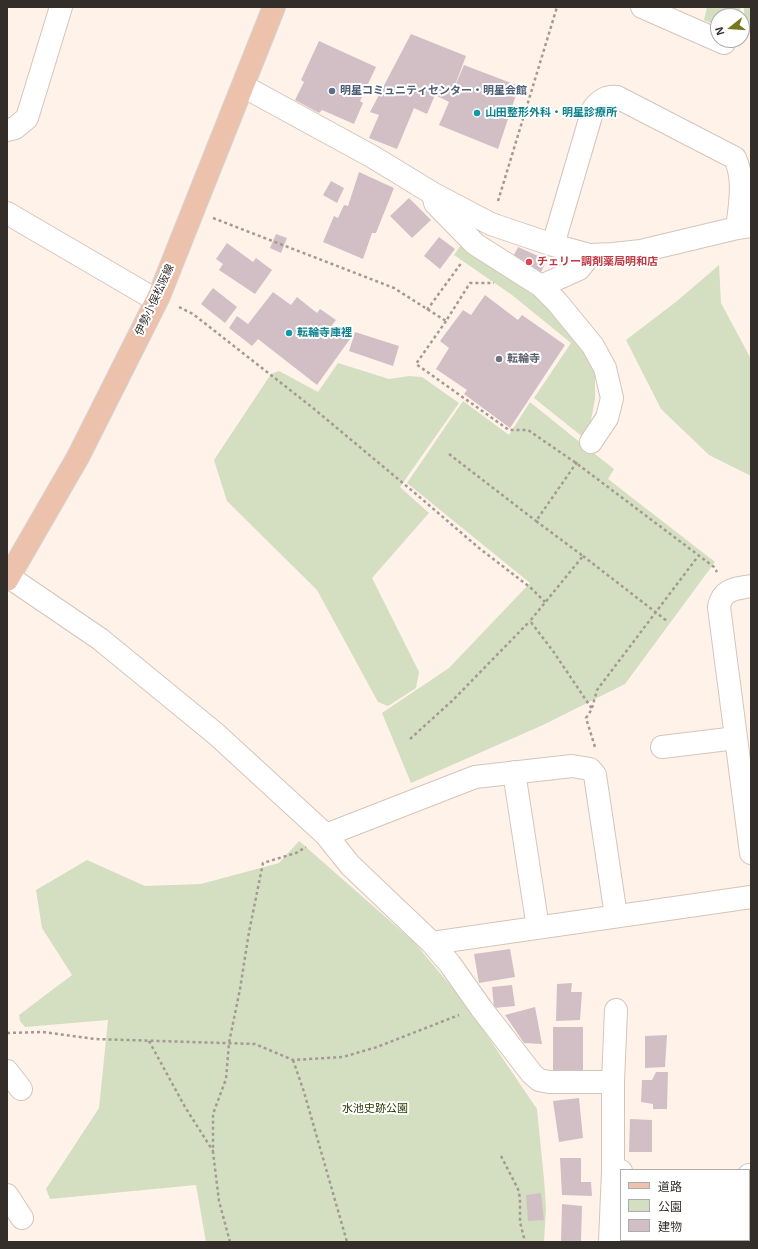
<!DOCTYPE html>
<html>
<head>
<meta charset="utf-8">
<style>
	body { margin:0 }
	#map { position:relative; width:758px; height:1249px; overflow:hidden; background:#fff2e9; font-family:Arial,"Noto Sans JP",sans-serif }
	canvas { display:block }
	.frame { position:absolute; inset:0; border:8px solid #342e2a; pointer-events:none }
	.legend { position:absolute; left:620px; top:1169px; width:130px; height:72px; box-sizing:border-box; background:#fff; border:1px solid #aeabaa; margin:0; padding:5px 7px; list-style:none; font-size:12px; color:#342e2a }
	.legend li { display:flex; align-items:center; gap:8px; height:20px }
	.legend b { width:20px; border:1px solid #aeabaa }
	.north { position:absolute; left:710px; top:8px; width:40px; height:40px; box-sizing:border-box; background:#fff; border:1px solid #aeabaa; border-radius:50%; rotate:253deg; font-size:11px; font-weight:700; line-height:16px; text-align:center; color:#342e2a }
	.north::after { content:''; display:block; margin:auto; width:14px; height:18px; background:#76781f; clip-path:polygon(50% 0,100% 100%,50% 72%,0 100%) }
</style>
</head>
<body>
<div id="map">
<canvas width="758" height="1249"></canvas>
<div class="frame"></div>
<ul class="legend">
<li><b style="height:5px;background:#ecc2ad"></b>道路</li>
<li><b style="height:11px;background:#d3dfc0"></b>公園</li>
<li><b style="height:11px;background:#d2bfc5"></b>建物</li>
</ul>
<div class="north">N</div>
</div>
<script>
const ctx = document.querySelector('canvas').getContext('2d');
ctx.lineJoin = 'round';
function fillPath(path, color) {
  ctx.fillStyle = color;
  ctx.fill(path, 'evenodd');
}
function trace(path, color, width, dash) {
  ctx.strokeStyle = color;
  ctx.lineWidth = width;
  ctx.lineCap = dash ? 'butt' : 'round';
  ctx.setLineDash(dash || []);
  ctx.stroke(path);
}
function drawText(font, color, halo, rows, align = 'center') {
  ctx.font = font + ' Arial,"Noto Sans JP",sans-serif';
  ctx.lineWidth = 4;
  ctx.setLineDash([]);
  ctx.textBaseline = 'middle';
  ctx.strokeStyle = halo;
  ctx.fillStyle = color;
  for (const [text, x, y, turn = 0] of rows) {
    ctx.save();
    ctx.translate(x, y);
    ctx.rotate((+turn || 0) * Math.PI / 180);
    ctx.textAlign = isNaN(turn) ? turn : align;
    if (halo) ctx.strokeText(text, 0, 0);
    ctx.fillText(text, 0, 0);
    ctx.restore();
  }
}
fillPath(new Path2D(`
	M707,7h33v9h-22v10l-14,-6z
	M744,7h7v25h-6z
	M463,242l91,63 41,64v30l-4,21 -7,18 -50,-40 37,-55 -59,-48 -58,-40z
	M719,265l2,38 30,56v117l-42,-21 -48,-46 -35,-69 51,-39z
	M338,363l51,16 20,-3 13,1 37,26 -59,84 29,26 -57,65 47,94 -3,16 -28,18 -10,-4 -61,-112 -90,-89 -13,-41 57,-86 8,-3 39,21z
	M463,401l46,34 21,-33 47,38 37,29 -6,10 107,83 -90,122 -82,41 -132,58 -29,-70 67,-45 81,-85 -123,-100z
	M299,841l115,101 51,61 72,106 7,70 2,29 -2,34h-338l-10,-57 -146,14 -4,-10 53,-81 9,-88 -83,7 -5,-6 -1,-6 53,-40 -30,-47 -6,-38 51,-30 58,26 56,-2 78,-21z`), '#d3dfc0');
fillPath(new Path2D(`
	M411,34l55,22 -14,37 12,-28 55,21 -21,63 -59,-24 10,-23 -14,-7 -8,19 -13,-6 -17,41 -28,-11 10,-23 -9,-3z
	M319,41l57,26 -16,34 3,2 -9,21 -32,-14 -3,3 -24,-13 9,-18 -3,-2z
	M359,172l35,16 -18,45h-4l-9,26 -40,-17 11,-26 4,2 6,-13 4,1z
	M331,181l13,7 -7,15 -14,-8z
	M409,198l22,22 -19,18 -22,-22z
	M276,234l11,4 -6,15 -11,-5z
	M439,237l16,12 -15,20 -16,-13z
	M227,243l26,19 3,-4 16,12 -17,24 -36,-24 4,-6 -7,-5z
	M518,247l29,13 -8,16 -29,-13z
	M213,288l24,19 -12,16 -24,-19z
	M273,292l18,13 6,-8 20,16 3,-4 16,11 -4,5 18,14 -33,46 -59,-46 -6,7 -23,-18 8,-12 11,8z
	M485,295l33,25 4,-5 43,30 -55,83 -46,-34 3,-4 -31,-21 13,-21 -9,-7 23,-31 8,5z
	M355,332l44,14 -6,20 -44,-15z
	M510,949l5,28 -36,6 -5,-29z
	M572,983l-1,9h11l-2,28 -24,1 1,-37z
	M512,985l3,21 -21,2 -2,-21z
	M535,1007l7,37 -18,-1 -19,-28z
	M553,1027h30v46h-30z
	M667,1035l-2,32 -20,1v-32z
	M656,1072h12l-1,37h-14v-5l-12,-2 1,-22h10z
	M579,1098l4,40 -24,4 -6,-41z
	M630,1119l22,1v32h-23z
	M560,1158h21v24h10l1,14 -30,-1z
	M541,1193l3,27 -16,1 -2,-26z
	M562,1204l20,2 -1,36 -20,-1z
	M749,1211h2v31h-23v-2h21z
	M641,1240h12v2l-12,-1z`), '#d2bfc5');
const minor = new Path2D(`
	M642,7l82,36
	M243,86l130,71 59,36 59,31 62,21 37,10 23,-1 28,-3 96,-23 14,-2
	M7,130l8,-2 12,-10 34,-111
	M434,198l1,5 40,41 66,42 16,16 36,44 12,22 7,30 -5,20 -16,24
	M7,213l149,87
	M553,245l40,-136c7,-9 13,-13 24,-12l118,61c10,22 5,47 2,70
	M541,286l38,-17 11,-14
	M9,577l91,62 116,95 110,101 24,30 82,78 18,21 31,44 51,66 7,6 10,2h64v89h8
	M751,586c-16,3 -29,3 -32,21l32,246
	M662,747l74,-9
	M514,772l24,156
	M326,835l149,-58 97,-11 18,3 5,6 21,141
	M432,943l319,-46
	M7,1071l14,18
	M613,1082l3,-72
	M749,1175h2
	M7,1195l15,23
	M610,1242l3,-71
	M713,1242v-2`);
const major = new Path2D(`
	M7,580l71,-123 81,-161 115,-289`);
trace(minor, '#d4c5ba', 24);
trace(major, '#d6d5d4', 24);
trace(new Path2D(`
	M498,201l59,-194
	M213,218l181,70 52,33 24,-38h24
	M179,307l14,7 120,94 103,86 63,54 52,40 14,14
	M427,310l35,-48
	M446,321l-30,43 93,66h19l48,33 138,104 3,5
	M449,454l87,67
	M577,462l-41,59 47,35 -53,65 23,30 39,58 -6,9 9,29
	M583,556l84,65
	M592,708l5,-18 102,-135
	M410,739l43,-39 77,-79
	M7,1033l36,-1 52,7 160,5 38,16 50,-3 34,-10 82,-32
	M149,1041l36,66 28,44
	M293,1060l11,32 43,150
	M501,1156l17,33 2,9v24l4,16 -1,4
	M230,1242l-11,-41 -6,-49v-38l13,-35 3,-36 11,-54 9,-57 14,-69 33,-10 10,-6`), '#a49a93', 2.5, [3, 3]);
trace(minor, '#fff', 22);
trace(major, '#ecc2ad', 22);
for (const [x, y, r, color] of [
	[332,91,4,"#5c6f8a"],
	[477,113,4,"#0f9aa8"],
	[529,262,4,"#e0444e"],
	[289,333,4,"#0f9aa8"],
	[499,359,4,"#6b7280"]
]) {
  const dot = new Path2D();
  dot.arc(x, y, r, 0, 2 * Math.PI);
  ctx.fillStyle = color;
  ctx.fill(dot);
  trace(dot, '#fff', 1.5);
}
drawText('bold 11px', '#4e5e75', '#fff', [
	["明星コミュニティセンター・明星会館",340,91]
], 'left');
drawText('bold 11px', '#0d838f', '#fff', [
	["山田整形外科・明星診療所",485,113],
	["転輪寺庫裡",297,333]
], 'left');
drawText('bold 11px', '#be3a42', '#fff', [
	["チェリー調剤薬局明和店",537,262]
], 'left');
drawText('11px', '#342e2a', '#fff', [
	["伊勢小俣松阪線",155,300,-65]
]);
drawText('bold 11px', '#5b616d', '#fff', [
	["転輪寺",507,359]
], 'left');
drawText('11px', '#2d3c04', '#fff', [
	["水池史跡公園",375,1109]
]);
</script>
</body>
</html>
